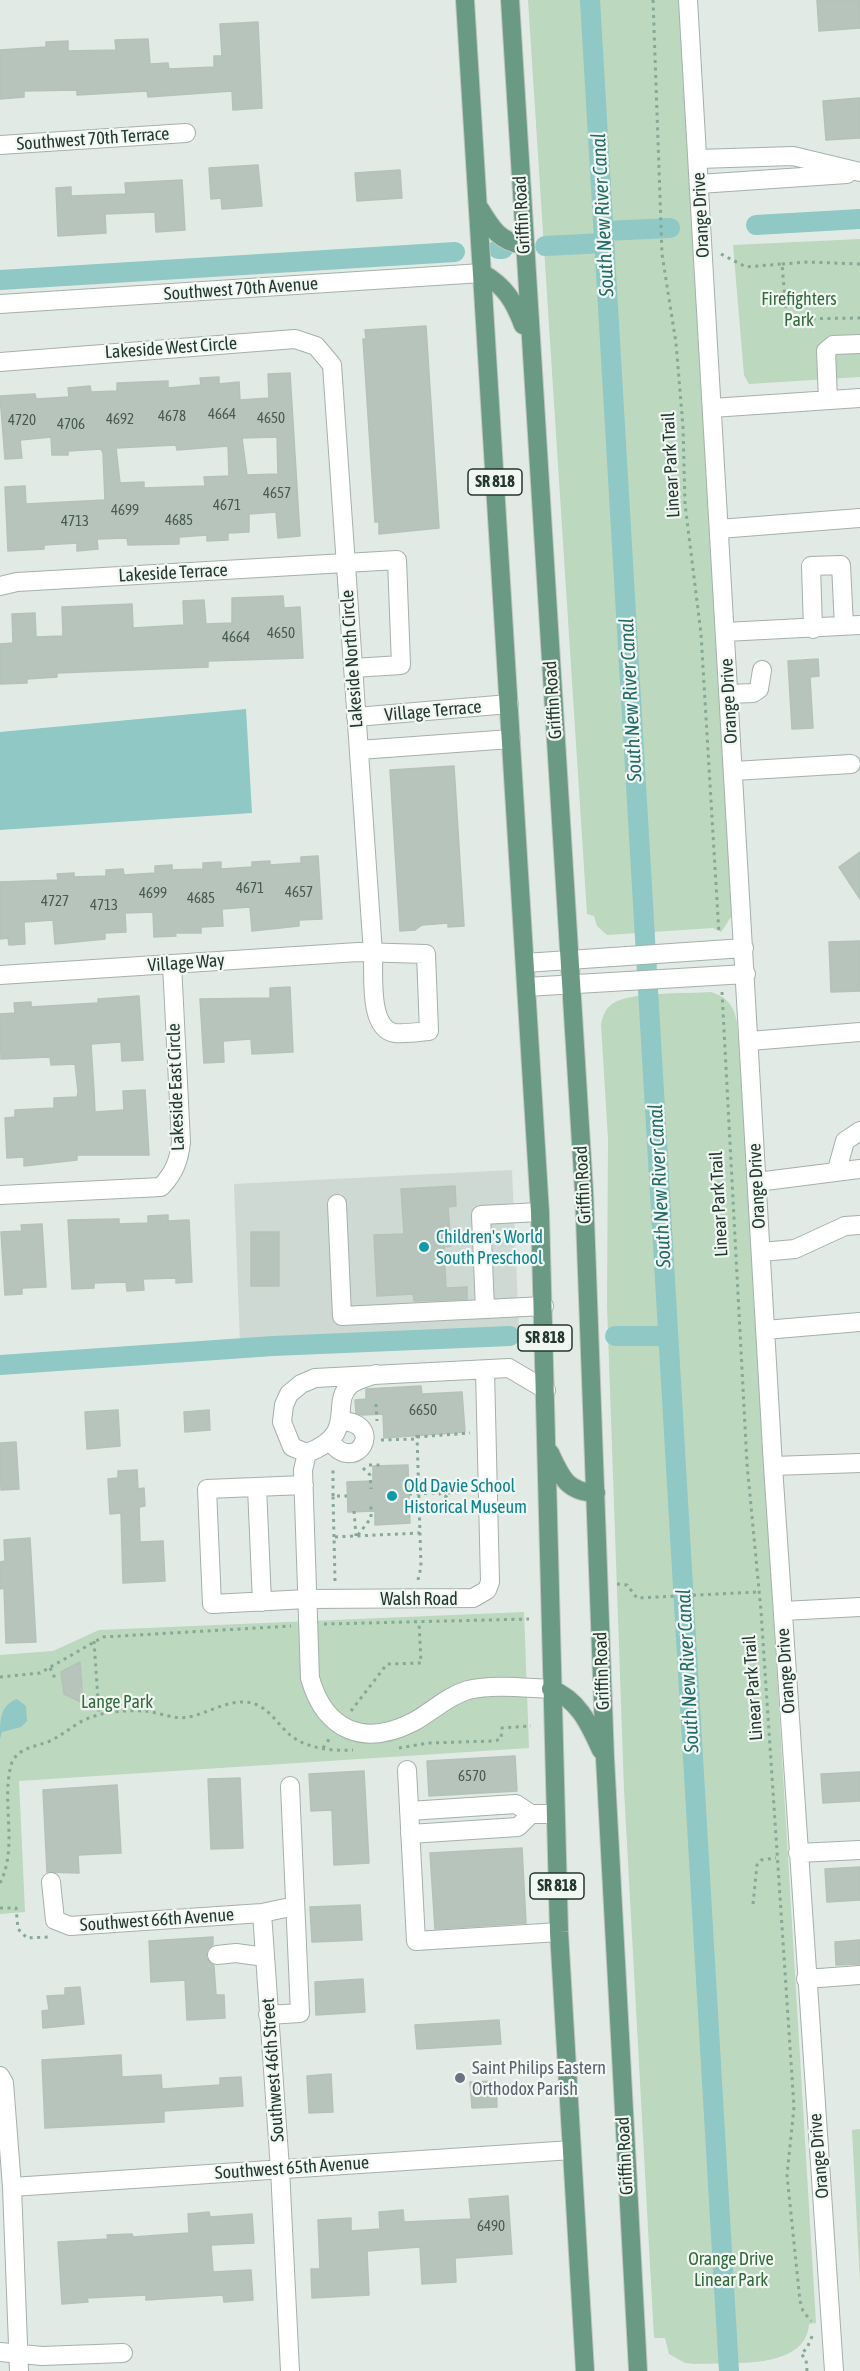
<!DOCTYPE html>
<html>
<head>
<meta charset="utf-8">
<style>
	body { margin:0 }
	canvas { display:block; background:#e1eae4 }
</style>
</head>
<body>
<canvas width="860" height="2371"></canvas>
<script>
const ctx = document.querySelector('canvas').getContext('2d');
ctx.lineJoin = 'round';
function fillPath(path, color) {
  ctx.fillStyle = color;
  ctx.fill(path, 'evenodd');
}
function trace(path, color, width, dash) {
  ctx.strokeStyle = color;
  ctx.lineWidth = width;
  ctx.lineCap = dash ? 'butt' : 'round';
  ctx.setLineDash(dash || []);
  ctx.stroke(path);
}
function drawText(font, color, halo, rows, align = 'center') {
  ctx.font = font + ' "Asap Condensed",sans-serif';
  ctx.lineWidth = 4.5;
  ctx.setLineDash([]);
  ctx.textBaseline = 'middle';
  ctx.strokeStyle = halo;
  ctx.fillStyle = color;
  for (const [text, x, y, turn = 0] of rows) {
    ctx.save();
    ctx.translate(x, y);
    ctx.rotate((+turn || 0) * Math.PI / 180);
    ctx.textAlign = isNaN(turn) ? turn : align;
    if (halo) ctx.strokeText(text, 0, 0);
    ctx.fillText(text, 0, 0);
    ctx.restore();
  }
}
fillPath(new Path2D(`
	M512,1170l7,158 -192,9 -87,7 -6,-160z`), '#cfd9d3');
fillPath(new Path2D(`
	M528,0h151l54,904 -2,13 -10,15 -8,-4 -106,7 -10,-9 -3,-10 -7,-2z
	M860,239v138l-111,7 -5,-9 -11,-130z
	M711,992c26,8 26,27 28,51l77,1280 -7,1c-3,47 -80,38 -114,40l-10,-1 -16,-9 -4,-16h-11l-30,-549 -17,-484 1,-166 -7,-115c2,-8 4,-15 11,-20 19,-13 75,-10 99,-12z
	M524,1612l5,136 -510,33 6,131 -25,2v-259l53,-4 46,-21z
	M860,2129v153l-8,-152z`), '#bcd8be');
fillPath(new Path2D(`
	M246,709l6,104 -252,17v-98z
	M17,1699l9,7 1,15 -6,6 -19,5 -2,7c0,-21 0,-33 17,-40z`), '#8fc8c5');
trace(new Path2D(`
	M590,0l139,2371
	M756,225l104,-6
	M604,231l66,-3
	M545,246l59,-3
	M498,249h5
	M0,280l455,-28
	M615,1336h53
	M0,1365l273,-19 237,-10`), '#8fc8c5', 20);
const building = new Path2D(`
	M817,0h43v28l-41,3z
	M258,22l4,86 -29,2 -1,-19 -84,6 -1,-6 -70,4v-5l-53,1v6l-24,2v-49l46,-3v-5l22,-1v10l48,-1 -1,-10 33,-1 2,25 18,-1 1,6 45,-2v-11h8l-2,-32z
	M860,98v40l-34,2 -3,-39z
	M258,165l4,41 -40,3 -1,-11 -10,1 -2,-31z
	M400,170l2,28 -45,3 -2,-28z
	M182,180l3,50 -29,2 -1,-20 -50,2 1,19 -48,3 -2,-48 15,-1v9l55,-2 -1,-11z
	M426,326l13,202 -60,6v-12h-4l-12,-183h3l-1,-9z
	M290,373l10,163 -22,2 -2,-26 -27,2v18l-21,1v7l-21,1v-6l-28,2v7l-51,1 -1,-7 -30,1 1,10 -21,2v-8l-33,2v4l-36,2 -3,-64 20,-1 1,18 79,-4 -2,-47 -2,-4 -33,2v4h-16l-1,-18 -31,3 2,18 -17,1 -5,-63 35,-2 1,5 33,-2 -1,-9 22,-2 1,6 26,-1v-8l51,-2v7l33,-3 -1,-7 19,-1v7l20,-2 1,18 29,-2 -1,-24zM277,437l1,37 -31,1 -5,-37zM176,445l1,5 51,-4 1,30 -25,1 1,9 -61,2v-6l-24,1 -4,-35z
	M283,596l1,12 16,-1 3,51 -95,3v6l-151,6v4l-30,2v4l-27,1v-40l13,-1 -1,-29 23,-1 1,24 27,-1 -1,-29 70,-3 1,24 51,-3 -1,-24 21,-1 2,24 26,-1v-25z
	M818,659l1,17 -9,1 3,51 -21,1 -4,-68z
	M454,766l10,160 -16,1v-4l-26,2 -7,5 -15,1 -10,-161z
	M860,852v47l-21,-32z
	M318,856l4,63 -23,1v6l-47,5 -2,-24 -28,2 1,17 -22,1v6h-26l1,3 -22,1 -1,-25 -28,1 1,19 -21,1v6l-50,5 -2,-24 -29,2 1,22 -16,1 -1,-7 -8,1v-57l58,-2 -1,-6 17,-1v4l32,-1v-6l17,-1 1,6 31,-2v-7l17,-1v5l31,-1v-6l18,-1v7l31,-2v-5l18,-1v4l31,-2v-6z
	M860,941v50l-29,1 -2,-50z
	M290,987l3,65 -41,2 -1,-15 -28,2 1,21 -20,1 -4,-64 70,-1v-10z
	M139,996l4,64 -21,1 -1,-19 -30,2 3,47 1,21 29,-2 -1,-19 22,-1 4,65h-72v5l-53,6v-9l-17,1 -2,-40 10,-1v-7l39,-2v-10l23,-1 1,-5 -3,-28 -24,1 -1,-8 -49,2 -1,-45 15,-1 -1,-10 17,-1v5l67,-4v-4z
	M455,1186l1,20 -8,1 3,39 -7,1 2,41 21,-1v12l-53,2 -1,-7 -36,2 -3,-61 30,-1 -3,-45z
	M168,1215v6l21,-1 3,62 -16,1v-5l-33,1 1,11 -17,1 -1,-9 -32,1v5l-22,1 -4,-69 51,-1v5l29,-1v-7z
	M42,1224l4,63 -24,1v6l-17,1 -4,-63 21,-1 -1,-6z
	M251,1232h28v54h-28z
	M421,1386l1,8 40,-2 3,40 -81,6 -1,-24 -21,1 -6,-2 -1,-13 11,-1v-10z
	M118,1410l2,36 -33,3 -2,-37z
	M209,1410l1,20 -25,2 -1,-20z
	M16,1442l3,47 -18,1 -1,-47z
	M408,1465l2,58 -35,2v-14l-27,1 -1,-30 26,-1v-15z
	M137,1470l1,19 6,-1 1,18 -6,1 1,35 23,-1 2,40 -42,2 -2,-70 -11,1 -2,-35 10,-1v-7z
	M30,1538l6,104 -30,1 -2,-55 -4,1v-27l5,-1 -1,-21z
	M80,1662l3,41 -19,-9 -3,-22z
	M515,1756l2,35 -88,5 -2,-35z
	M364,1771l5,92 -35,2 -2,-55 -21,1 -2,-37z
	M860,1772v29l-37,2 -2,-29z
	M240,1778l3,70 -32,1 -3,-70z
	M117,1785l4,68 -43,2 1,18 -32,-1 -4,-82z
	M522,1848l4,75 -91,6 -5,-76z
	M860,1867v33l-33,2 -2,-33z
	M360,1905l2,35 -50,2 -2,-35z
	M213,1937v8l-6,5 -1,7 8,9 2,29h8l1,23 -38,2 -2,-40 -34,2 -2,-41z
	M860,1940v24l-24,1 -1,-23z
	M363,1979l2,33 -49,3 -1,-33z
	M80,1987l4,37 -41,4 -1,-17 7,-1 -2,-14 18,-1v-7z
	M499,2020l2,24 -84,5 -2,-24z
	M121,2055l1,22 39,-2 1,14 58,-4v-7l21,-1 2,29 -79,5v11l-119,6 -3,-68z
	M331,2074l2,38 -24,1 -2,-37z
	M496,2081l1,26 -25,1 -2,-26z
	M508,2196l4,58 -57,4 1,24 -34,2 -2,-37 -53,4 2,44 -57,3 -1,-29h9l-2,-49 33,-2v13l29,-2 -1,-17 24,-2 1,12 67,-3 -2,-20z
	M209,2212l1,5 42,-3 2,29 -43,2 2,27 38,-2 2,30 -29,2 -1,-7 -77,5v-5l-59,3 1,4 -26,2 -4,-62 50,-3 -1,-4 25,-1 1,3 56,-4 -1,-19z`);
fillPath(building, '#b7c4bc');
trace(building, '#b4c2b9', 1.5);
const minor = new Path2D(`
	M688,0l85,1466 61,905
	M0,145l186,-12
	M698,159l95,-3 67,16
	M699,184l148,-10
	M0,304l482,-31
	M0,362l295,-23 21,7 16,19 41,588c1,21 -5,76 22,80 11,1 23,-1 34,-2l-3,-77 -68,-2 -358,23
	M828,400l-2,-49 7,-6 27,-1
	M712,408l148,-10
	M719,529l141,-11
	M0,586l17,-4 380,-22 4,105 -48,3
	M813,629l-2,-63 30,-1 3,61
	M725,632l135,-7
	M729,694l24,-1 6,-4 3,-19
	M356,717l153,-13
	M359,750l152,-11
	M734,771l117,-7
	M525,963l219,-15
	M526,987l220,-13
	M750,1041l110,-9
	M837,1170l8,-29 15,-10
	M757,1182l103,-13
	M0,1195l161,-8c13,-14 18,-26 20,-45l-9,-178
	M337,1204l5,112 143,-7 -4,-94 59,-3
	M761,1252l34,-3 50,-23 15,-1
	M485,1309l59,-3
	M765,1330l95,-8
	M376,1374c-8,3 -20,6 -26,11 -21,19 9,48 -43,68l-15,-6 -10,-25 2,-17 5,-11 12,-10 14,-6 194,-10 37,22
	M330,1441c26,36 57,-18 11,-20
	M307,1453l-4,17 7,208c15,53 54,69 103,44 19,-10 34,-26 55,-32 26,-6 57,-2 83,-1
	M773,1466l87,-3
	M304,1485l-97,4 5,115 95,-5 166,-1 14,-8 3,-8 -5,-212
	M257,1487l5,115
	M783,1611l77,-4
	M407,1770l9,171 143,-9
	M409,1811l107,-7 15,10h24
	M410,1834l108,-7 13,-13
	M798,1853l62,-3
	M51,1882l4,38 15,6 192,-13 33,-7
	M262,1913l18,256 10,202
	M217,1955l19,-2 29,4
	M806,1979l54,-4
	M268,2015l32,-2 -10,-227
	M0,2076l4,7 8,104 7,184
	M12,2187l560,-37
	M0,2352l42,4 81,-3`);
const major = new Path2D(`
	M465,0l75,1212 19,720 26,439
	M510,0l74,1191 21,567 33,613
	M480,209c12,20 20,33 44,36
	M482,273c23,13 32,28 41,52
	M550,1453c11,24 17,39 46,40
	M551,1689c28,11 38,35 50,61`);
trace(minor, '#a4b1aa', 20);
trace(major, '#c1c7c4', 20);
trace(new Path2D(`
	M653,0l9,254 14,89 7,84 2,77 16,130 18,300
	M721,254l25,13 36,-3 4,48 5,7 69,-1
	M782,264l26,-2 52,2
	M722,992l25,472 14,147 33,496 -7,68 13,126 3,10 8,10
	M376,1404l1,17
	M417,1435l4,132 -3,13
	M417,1437l53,-4
	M381,1440l36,-1
	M369,1465h12
	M363,1468l7,7 1,14
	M440 1493a4 4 0 1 1 8 0a4 4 0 1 1-8 0Z
	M448,1493l22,-1
	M409,1494l32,-1
	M333,1496v-30
	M354,1511l2,25
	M358,1535l13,-17v-15
	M334,1537l-1,-41h14
	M335,1581l-1,-44 86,-4
	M617,1584l10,1 10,13 121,-6
	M324,1624l205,-5
	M94,1641l5,74
	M50,1668l6,12
	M0,1677l40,-4 63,-36 188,-11
	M351,1711l36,-47 34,-1 -2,-41
	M323,1748l7,-10
	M399,1748l29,-5 66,-2 7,-2 1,-11 29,-2
	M0,1883c19,-37 0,-83 12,-121 8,-15 23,-15 38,-21 10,-5 18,-11 27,-17 19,-12 44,-14 67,-13 15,1 29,9 45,6 20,-4 45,-21 66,-13 14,5 23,20 34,30 17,15 43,17 64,16
	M753,1904l4,-39 4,-5 15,-2
	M0,1908h16l2,21 9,9 21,-1
	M807,2371l-1,-12 -5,-5 6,-6 6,-14`), '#85a996', 3, [3, 4.5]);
trace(minor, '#fff', 18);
trace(major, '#6b9a84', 18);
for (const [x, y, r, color] of [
	[424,1247,6,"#0f9aa8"],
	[392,1496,6,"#0f9aa8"],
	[460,2078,6,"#6b7280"]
]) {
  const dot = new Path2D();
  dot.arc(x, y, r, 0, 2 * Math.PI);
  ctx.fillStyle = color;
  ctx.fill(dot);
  trace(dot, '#f1f7f2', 2);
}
drawText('15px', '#485b52', null, [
	["4664",222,414],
	["4678",172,416],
	["4650",271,418],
	["4692",120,419],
	["4720",22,420],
	["4706",71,424],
	["4657",277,493],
	["4671",227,505],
	["4699",125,510],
	["4685",179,520],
	["4713",75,521],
	["4650",281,633],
	["4664",236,637],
	["4671",250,888],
	["4657",299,892],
	["4699",153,893],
	["4685",201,898],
	["4727",55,901],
	["4713",104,905],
	["6650",423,1410],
	["6570",472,1776],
	["6490",491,2226]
]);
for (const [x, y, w] of [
	[495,482,54],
	[545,1338,54],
	[557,1886,54]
]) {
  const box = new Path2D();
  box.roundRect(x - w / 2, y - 13, w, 26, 4.5);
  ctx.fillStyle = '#f1f7f2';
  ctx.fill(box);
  trace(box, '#23382e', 1.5);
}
drawText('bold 16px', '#23382e', null, [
	["SR 818",495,482],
	["SR 818",545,1338],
	["SR 818",557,1886]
]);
drawText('18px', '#23382e', '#f1f7f2', [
	["Southwest 70th Terrace",93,139,-4],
	["Griffin Road",522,215,-93],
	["Orange Drive",701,215,-93],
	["Southwest 70th Avenue",241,289,-4],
	["Lakeside West Circle",171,348,-4],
	["Linear Park Trail",671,465,-93],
	["Lakeside Terrace",173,573,-3],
	["Lakeside North Circle",352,659,-94],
	["Griffin Road",553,700,-94],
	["Orange Drive",729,701,-93],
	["Village Terrace",433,711,-5],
	["Village Way",186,963,-4],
	["Lakeside East Circle",176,1087,-92],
	["Griffin Road",583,1185,-93],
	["Orange Drive",757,1186,-93],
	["Linear Park Trail",719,1204,-93],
	["Walsh Road",419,1599],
	["Griffin Road",602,1671,-92],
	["Orange Drive",786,1671,-94],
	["Linear Park Trail",753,1688,-94],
	["Southwest 66th Avenue",157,1920,-4],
	["Southwest 46th Street",273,2070,-94],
	["Griffin Road",625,2156,-93],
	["Orange Drive",819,2156,-95],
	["Southwest 65th Avenue",292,2168,-4]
]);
drawText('18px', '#336a3c', '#f1f7f2', [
	["Firefighters",799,299],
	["Park",799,320],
	["Lange Park",117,1702],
	["Orange Drive",731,2259],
	["Linear Park",731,2280]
]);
drawText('18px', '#0d838f', '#f1f7f2', [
	["Children's World",436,1237],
	["South Preschool",436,1258],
	["Old Davie School",404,1486],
	["Historical Museum",404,1507]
], 'left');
drawText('18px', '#5b616d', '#f1f7f2', [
	["Saint Philips Eastern",472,2068],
	["Orthodox Parish",472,2089]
], 'left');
drawText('italic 20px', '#256c69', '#f1f7f2', [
	["South New River Canal",603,215,-93],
	["South New River Canal",631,700,-93],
	["South New River Canal",660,1186,-93],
	["South New River Canal",688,1671,-93]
]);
</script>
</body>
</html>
